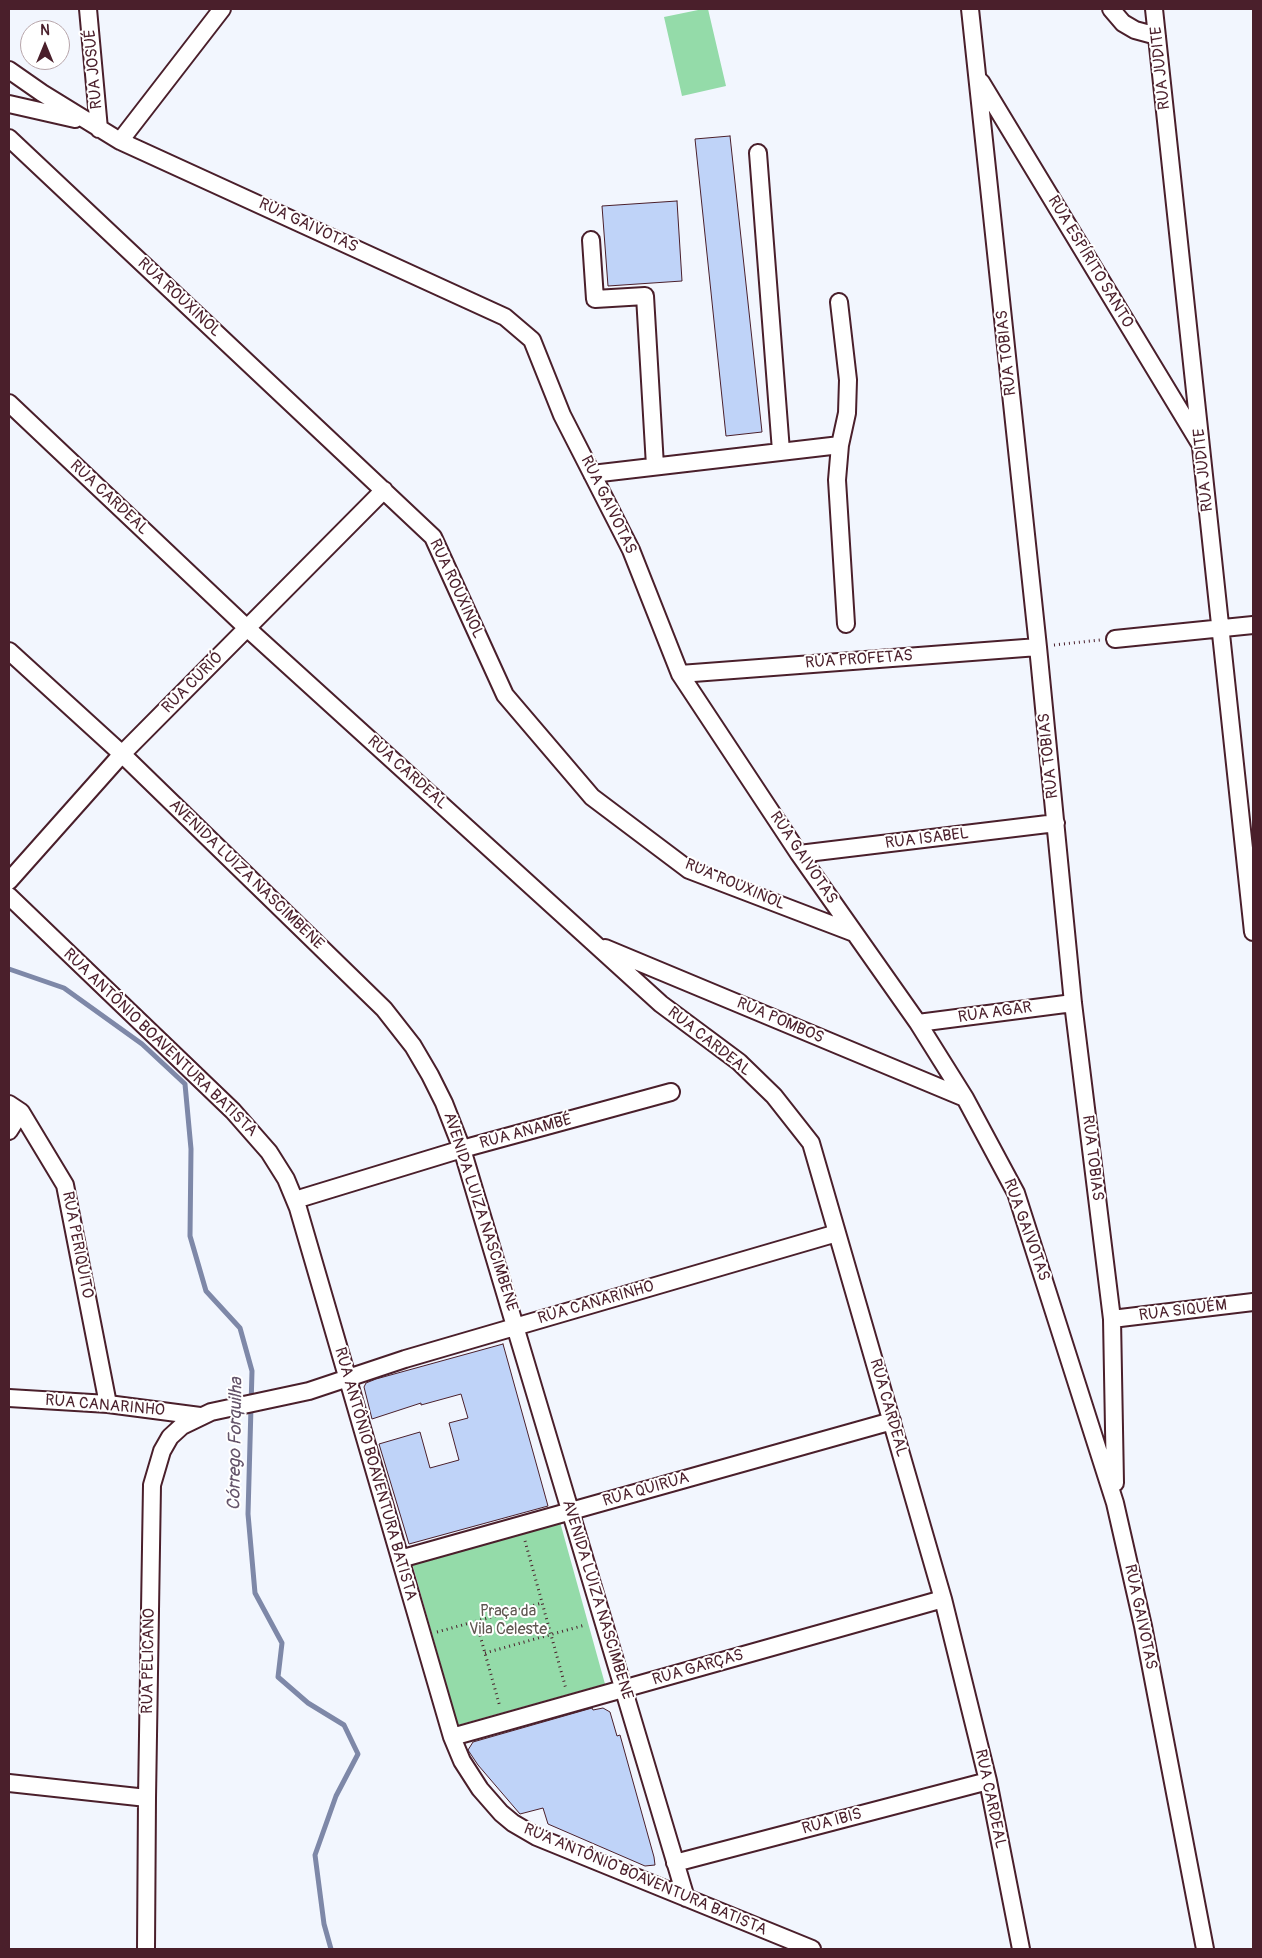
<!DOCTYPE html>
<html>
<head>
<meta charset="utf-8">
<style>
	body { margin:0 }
	#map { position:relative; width:1262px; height:1958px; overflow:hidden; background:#f2f6fe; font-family:Pangolin,sans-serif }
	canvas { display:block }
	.frame { position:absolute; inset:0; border:10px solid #4a1f2b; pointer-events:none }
	.north { position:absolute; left:20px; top:20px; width:50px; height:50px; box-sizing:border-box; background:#fff; border:1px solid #b7a5aa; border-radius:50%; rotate:0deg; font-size:14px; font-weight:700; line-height:20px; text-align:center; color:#4a1f2b }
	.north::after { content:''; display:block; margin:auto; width:18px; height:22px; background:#4a1f2b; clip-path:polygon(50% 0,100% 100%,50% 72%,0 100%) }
</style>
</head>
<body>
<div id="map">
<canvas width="1262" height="1958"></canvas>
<div class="frame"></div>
<div class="north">N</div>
</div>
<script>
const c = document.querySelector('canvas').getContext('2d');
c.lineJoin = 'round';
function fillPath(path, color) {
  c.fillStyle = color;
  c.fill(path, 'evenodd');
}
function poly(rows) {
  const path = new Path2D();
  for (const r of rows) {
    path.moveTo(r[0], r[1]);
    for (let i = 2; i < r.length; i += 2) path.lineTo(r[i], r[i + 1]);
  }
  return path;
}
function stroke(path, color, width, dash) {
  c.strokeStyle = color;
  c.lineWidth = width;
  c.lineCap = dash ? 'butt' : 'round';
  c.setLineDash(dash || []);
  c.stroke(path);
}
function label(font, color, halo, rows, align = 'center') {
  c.font = font + ' Pangolin,sans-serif';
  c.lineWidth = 4;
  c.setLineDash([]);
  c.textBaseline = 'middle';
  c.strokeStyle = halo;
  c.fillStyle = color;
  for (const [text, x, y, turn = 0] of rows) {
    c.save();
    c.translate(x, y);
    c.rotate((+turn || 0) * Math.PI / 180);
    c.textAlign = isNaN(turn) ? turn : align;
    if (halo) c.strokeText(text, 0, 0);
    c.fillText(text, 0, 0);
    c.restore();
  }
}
fillPath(poly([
	[703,9,708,9,726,86,682,96,664,17],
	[560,1522,605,1684,458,1725,412,1563]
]), '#94dba9');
stroke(poly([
	[9,969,64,988,142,1044,185,1084,191,1149,190,1236,206,1291,240,1328,252,1371,248,1514,255,1593,282,1643,278,1677,308,1703,344,1725,358,1754,336,1796,315,1855,324,1924,331,1949]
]), '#7e88a8', 5);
const building = poly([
	[730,136,762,432,726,436,695,139,730,136],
	[677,201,682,281,608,286,602,206,677,201],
	[503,1344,548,1506,409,1544,379,1444,420,1432,430,1468,459,1460,449,1423,468,1418,461,1394,421,1405,421,1403,372,1419,364,1387,366,1383,376,1379,503,1344],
	[592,1708,593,1710,603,1708,610,1712,617,1736,620,1735,654,1857,655,1865,645,1866,548,1824,543,1808,520,1814,478,1765,468,1750,473,1742,592,1708]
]);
fillPath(building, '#bfd3f8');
stroke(building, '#4a1f2b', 1);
const minor = poly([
	[88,9,99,129],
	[970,9,1038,647,1073,1003,1112,1319,1115,1483],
	[1111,9,1123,23,1135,30,1157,36],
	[1154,9,1253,932],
	[9,70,42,93,120,141,505,317,532,340,562,415,631,550,680,674,799,854,918,1023,965,1098,1016,1193,1115,1503,1143,1626,1205,1949],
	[981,82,1199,442],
	[9,104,75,119],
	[9,138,433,537,505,695,592,797,689,870,854,933],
	[120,141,222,9],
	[758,153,781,451],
	[591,240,595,299,645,296,655,466],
	[839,302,848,380,847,413,840,445,837,480,846,624],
	[9,403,248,629,661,1004,739,1062,774,1096,811,1143,943,1599,988,1781,1021,1949],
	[592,474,840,445],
	[1115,639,1253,625],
	[9,651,122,754,384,1009,413,1046,430,1075,444,1103,462,1149,686,1898],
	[680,674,1038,647],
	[799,854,1056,823],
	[9,881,122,754,384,490],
	[9,896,233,1111,269,1152,286,1179,298,1208,452,1737,462,1761,480,1789,501,1813,513,1823,537,1837,812,1949],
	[605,948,965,1098],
	[918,1023,1073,1003],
	[9,1104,21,1112,65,1185,108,1404],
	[9,1131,21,1112],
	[295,1200,462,1149,671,1092],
	[1112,1319,1253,1302],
	[9,1398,108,1404,200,1416],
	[400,1559,892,1421],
	[452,1737,943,1599],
	[9,1783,147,1798],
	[675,1863,988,1781],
	[146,1949,147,1798,152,1485,162,1451,170,1437,182,1426,211,1412,309,1391,405,1359,837,1233]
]);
stroke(minor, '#4a1f2b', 20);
stroke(poly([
	[1054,645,1100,640],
	[525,1541,566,1689],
	[476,1621,500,1707],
	[437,1632,542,1603],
	[485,1653,585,1625]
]), '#4a1f2b', 3, [1, 4]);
stroke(minor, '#fff', 16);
label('16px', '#4a1f2b', '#fff', [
	["RUA JUDITE",1161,68,-96],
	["RUA JOSUÉ",94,69,-95],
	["RUA GAIVOTAS",308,226,25],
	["RUA ESPÍRITO SANTO",1090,262,59],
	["RUA ROUXINOL",179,298,43],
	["RUA TOBIAS",1007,353,-96],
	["RUA JUDITE",1204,470,-96],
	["RUA CARDEAL",109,498,43],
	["RUA GAIVOTAS",608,505,64],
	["RUA ROUXINOL",456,589,65],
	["RUA PROFETAS",859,660,-4],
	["RUA CURIÓ",193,683,-45],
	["RUA TOBIAS",1049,756,-96],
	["RUA CARDEAL",407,773,42],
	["RUA ISABEL",927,839,-7],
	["RUA GAIVOTAS",803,858,56],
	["AVENIDA LUIZA NASCIMBENE",246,875,44],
	["RUA ROUXINOL",735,885,23],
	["RUA AGAR",995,1013,-8],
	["RUA POMBOS",780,1021,23],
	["RUA CARDEAL",709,1042,38],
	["RUA ANTÔNIO BOAVENTURA BATISTA",160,1043,44],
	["RUA ANAMBÉ",526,1132,-15],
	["RUA TOBIAS",1092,1158,83],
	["AVENIDA LUIZA NASCIMBENE",480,1212,72],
	["RUA GAIVOTAS",1026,1230,70],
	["RUA PERIQUITO",77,1245,79],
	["RUA CANARINHO",596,1303,-16],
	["RUA SIQUÉM",1183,1311,-7],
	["RUA CANARINHO",105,1406,5],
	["RUA CARDEAL",888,1408,74],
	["RUA ANTÔNIO BOAVENTURA BATISTA",375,1474,74],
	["RUA QUIRUA",646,1490,-16],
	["AVENIDA LUIZA NASCIMBENE",597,1600,73],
	["RUA GAIVOTAS",1140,1617,78],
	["RUA PELICANO",149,1661,-89],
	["RUA GARÇAS",698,1668,-16],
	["RUA CARDEAL",990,1799,78],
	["RUA IBIS",832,1822,-15],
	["RUA ANTÔNIO BOAVENTURA BATISTA",645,1880,23]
]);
label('16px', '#605751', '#fff', [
	["Praça da",508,1612],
	["Vila Celeste",508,1630]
]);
label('italic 18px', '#64546a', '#fff', [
	["Córrego Forquilha",236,1444,-89]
]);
</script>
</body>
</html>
